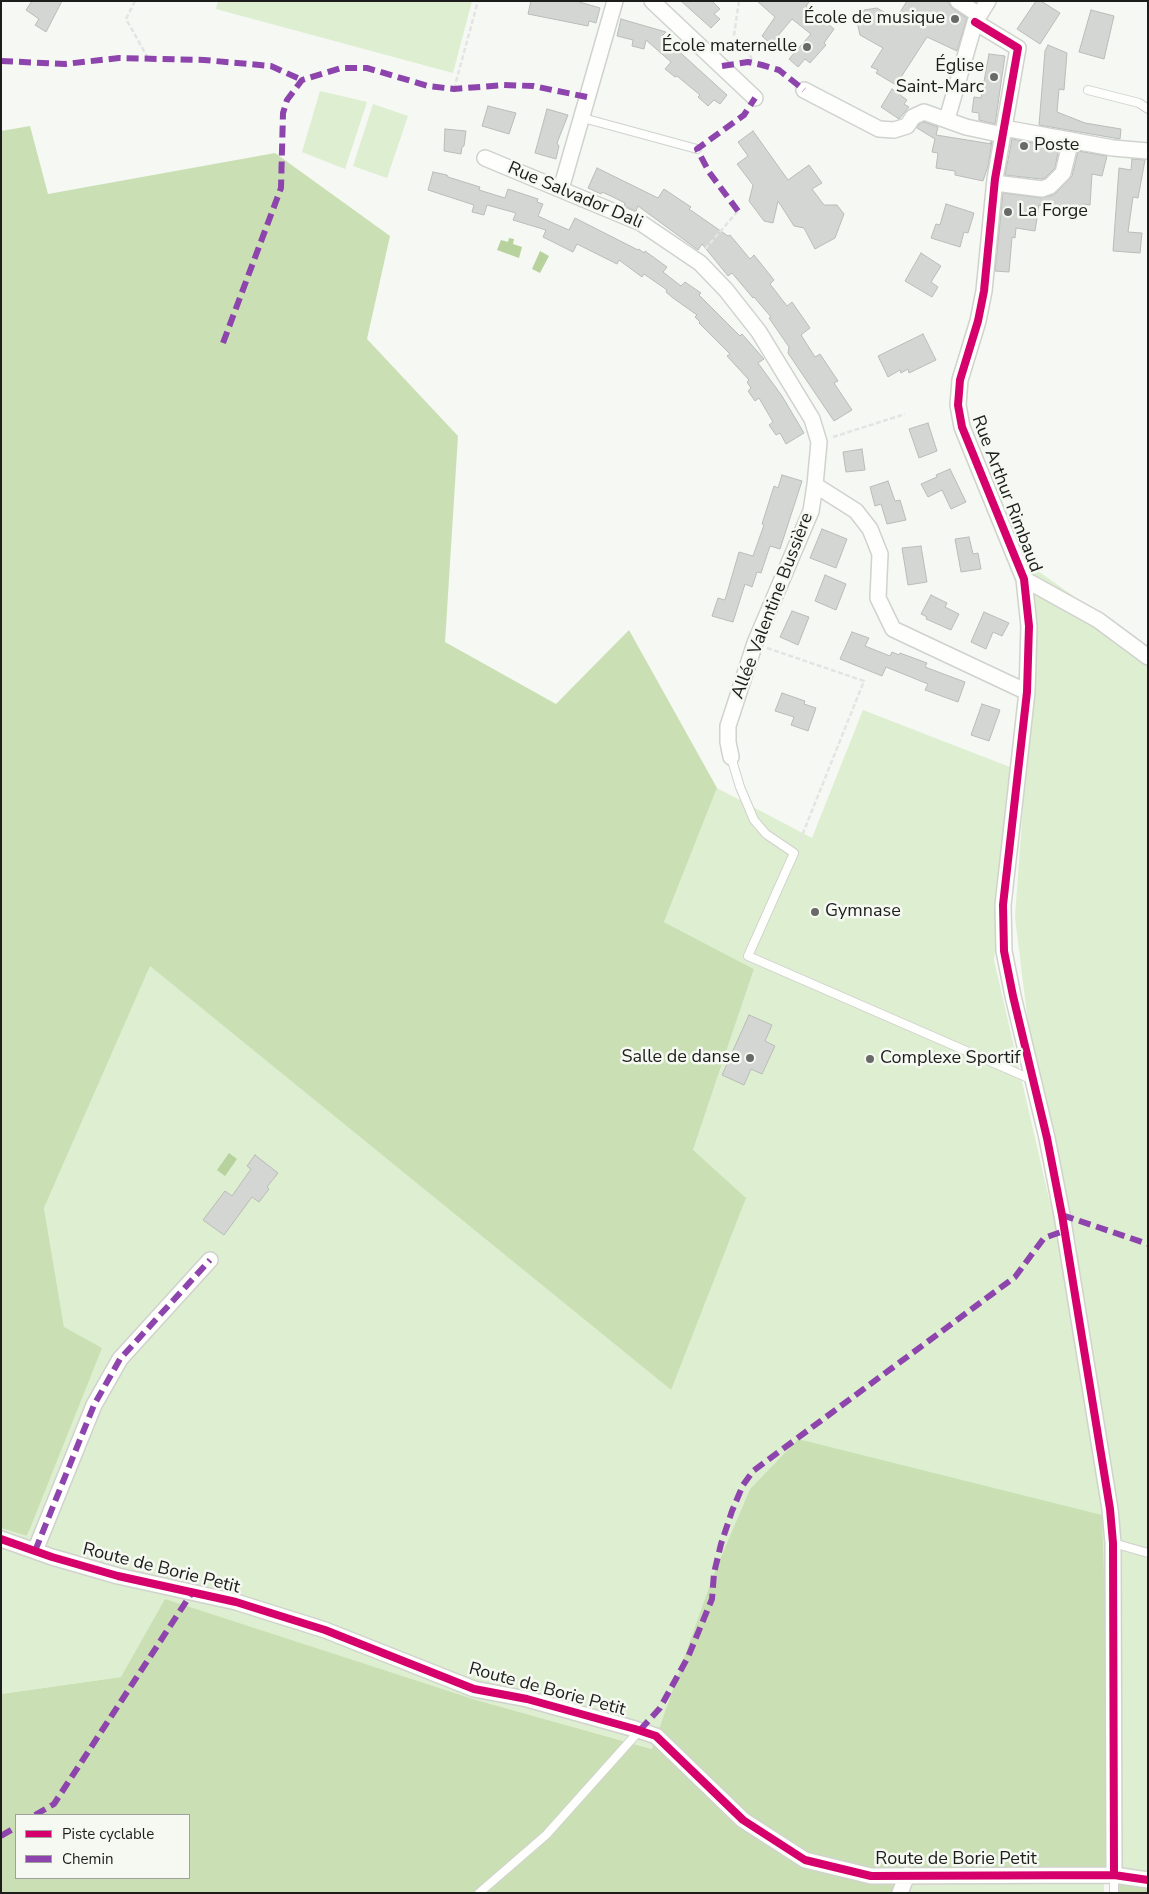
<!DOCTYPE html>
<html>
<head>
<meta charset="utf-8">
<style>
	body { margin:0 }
	#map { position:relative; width:1149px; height:1894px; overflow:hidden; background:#f5f8f3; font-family:"Nunito Sans",sans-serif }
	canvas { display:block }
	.frame { position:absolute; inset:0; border:2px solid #1d1e1b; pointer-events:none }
	.legend { position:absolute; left:15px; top:1814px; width:175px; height:65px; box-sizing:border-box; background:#f5f9f2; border:1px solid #9fa19c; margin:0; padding:6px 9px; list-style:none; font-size:15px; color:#1d1e1b }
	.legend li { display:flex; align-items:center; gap:10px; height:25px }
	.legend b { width:25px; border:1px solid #9fa19c }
</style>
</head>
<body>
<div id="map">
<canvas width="1149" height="1894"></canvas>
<div class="frame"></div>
<ul class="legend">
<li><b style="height:6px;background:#d6006c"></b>Piste cyclable</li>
<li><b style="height:6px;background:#8e44ad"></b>Chemin</li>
</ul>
</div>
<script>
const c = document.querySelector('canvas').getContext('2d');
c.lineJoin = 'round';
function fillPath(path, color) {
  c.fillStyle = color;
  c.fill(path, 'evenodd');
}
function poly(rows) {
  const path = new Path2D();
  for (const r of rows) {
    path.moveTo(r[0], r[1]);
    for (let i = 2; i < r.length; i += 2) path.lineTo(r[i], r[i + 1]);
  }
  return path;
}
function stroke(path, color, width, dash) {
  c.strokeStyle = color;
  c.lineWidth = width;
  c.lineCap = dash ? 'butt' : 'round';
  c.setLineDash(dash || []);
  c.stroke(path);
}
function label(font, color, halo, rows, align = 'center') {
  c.font = font + ' "Nunito Sans",sans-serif';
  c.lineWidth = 5;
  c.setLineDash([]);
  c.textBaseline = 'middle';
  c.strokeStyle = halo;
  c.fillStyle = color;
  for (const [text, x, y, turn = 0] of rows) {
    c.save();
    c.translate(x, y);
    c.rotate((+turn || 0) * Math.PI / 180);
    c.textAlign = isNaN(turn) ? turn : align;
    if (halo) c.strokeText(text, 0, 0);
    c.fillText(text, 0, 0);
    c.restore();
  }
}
fillPath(poly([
	[218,1,472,1,453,73,216,9],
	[320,91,367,102,345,169,302,152],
	[373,104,408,116,387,178,353,166],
	[1031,566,1148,649,1148,1882,1114,1875,1104,1884,1104,1893,899,1893,798,1439,750,1489,714,1573,653,1749,473,1699,121,1677,1,1694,1,1528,28,1536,64,1327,44,1208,150,965,671,1390,693,1150,754,969,664,922,717,788,812,838,863,710,1015,769,994,960,1050,1203,1015,917,1036,625]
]), '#deeed0');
fillPath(poly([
	[30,126,48,194,275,153,390,236,367,339,458,436,445,642,556,704,629,630,717,788,664,922,754,969,693,1150,746,1198,671,1390,150,966,44,1208,64,1327,102,1348,27,1536,1,1528,1,131],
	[798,1439,1102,1515,1114,1874,1148,1882,1148,1893,1115,1893,1114,1875,907,1875,899,1893,1,1893,1,1694,121,1677,165,1599,473,1699,652,1749,714,1573,750,1489],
	[16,1815,189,1815,189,1878,16,1878]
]), '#cae0b4');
fillPath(poly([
	[509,238,514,239,513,244,522,247,519,258,497,250,501,240,508,242],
	[540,251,549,256,540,273,532,269],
	[229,1153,237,1159,225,1176,217,1170]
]), '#b7d29c');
const building = poly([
	[32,1,62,1,46,32,35,25,39,19,26,10,32,1],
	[531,1,576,1,600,8,596,23,589,21,588,26,528,14,531,1],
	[681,1,712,1,720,9,714,14,720,19,711,28,681,1],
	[757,1,810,1,806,6,834,29,824,43,826,45,810,63,805,59,798,67,789,59,811,34,792,19,771,44,762,36,775,17,757,1],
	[907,1,947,1,953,9,967,18,957,51,927,37,896,85,876,73,878,70,871,67,883,48,860,35,857,22,864,10,877,8,896,19,907,1],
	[1036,1,1041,1,1060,13,1040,44,1017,29,1036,1],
	[1091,10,1114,16,1104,59,1079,52,1091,10],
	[621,19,666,32,662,36,727,95,720,104,714,100,708,106,698,97,700,95,677,76,675,77,665,69,671,62,646,40,644,49,632,46,633,40,617,36,621,19],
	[1048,45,1067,53,1064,90,1059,89,1057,112,1085,123,1121,129,1120,139,1039,125,1045,51,1048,45],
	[989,54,1005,56,995,124,979,120,979,113,972,112,974,97,981,98,989,54],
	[892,89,907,100,904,104,909,107,899,119,881,107,892,89],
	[488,106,516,113,509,134,482,126,488,106],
	[547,109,568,115,557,143,559,146,556,159,535,153,547,109],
	[924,122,938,127,936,135,992,144,990,142,992,142,988,166,983,181,955,175,955,171,936,168,938,153,932,152,935,139,917,128,919,124,924,122],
	[445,129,466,131,464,146,462,147,461,154,444,151,445,129],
	[753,131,788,180,809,165,822,183,812,189,824,205,837,205,844,214,835,238,815,249,804,228,794,226,778,201,773,223,764,221,749,201,753,185,737,164,748,156,738,142,753,131],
	[1012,139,1059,148,1055,168,1045,178,1041,179,1005,175,1012,139],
	[1078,151,1107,156,1102,176,1092,174,1090,205,1082,204,1081,215,1067,214,1067,206,1039,205,1035,231,1016,228,1015,238,1012,237,1009,272,995,271,1003,193,1041,198,1054,195,1072,176,1078,151],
	[1132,159,1145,160,1138,198,1133,197,1128,232,1142,233,1140,253,1113,251,1119,168,1131,170,1132,159],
	[597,168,658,198,664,189,691,207,689,209,728,236,730,235,750,259,754,255,774,280,770,284,787,306,792,302,810,328,801,335,815,357,820,354,838,381,834,383,852,410,834,421,788,353,789,347,769,318,771,317,754,297,753,298,732,273,728,276,702,244,698,250,638,206,636,211,624,206,625,203,613,197,602,192,601,194,588,188,597,168],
	[433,172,447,175,448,177,480,187,479,190,505,198,508,189,538,199,537,202,543,204,538,216,553,223,569,230,575,218,638,250,639,249,644,253,645,251,667,267,663,272,681,286,685,282,701,293,699,295,740,336,742,334,764,359,758,363,782,396,804,433,786,444,780,433,776,435,769,425,773,422,759,398,755,401,748,391,751,388,747,382,749,380,727,356,730,354,699,323,700,322,695,317,697,315,673,298,666,292,667,290,644,274,642,277,619,260,617,264,577,244,573,252,543,237,546,230,513,220,516,213,487,205,484,215,472,212,474,205,428,190,433,172],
	[946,204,974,213,968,233,964,232,960,247,931,238,936,224,940,225,946,204],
	[921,253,941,266,931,282,938,287,932,297,905,281,921,253],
	[923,334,936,360,909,373,908,369,901,373,900,370,888,377,878,356,923,334],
	[928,423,937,451,919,458,909,429,928,423],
	[862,449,865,470,846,472,843,452,862,449],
	[950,469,966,502,951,509,942,490,928,497,921,484,937,477,936,475,950,469],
	[782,475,802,481,780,549,770,546,761,573,757,572,752,587,745,584,733,622,712,616,718,598,725,600,739,552,753,556,764,525,762,524,774,486,778,488,782,475],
	[888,481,895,501,900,500,906,520,887,524,881,504,875,506,870,487,888,481],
	[822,529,847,539,836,568,810,558,822,529],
	[969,537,973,554,978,553,981,569,961,572,955,539,969,537],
	[921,546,927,582,908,585,902,548,921,546],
	[825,575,846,584,836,610,815,601,825,575],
	[931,595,947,603,945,607,959,614,951,630,926,619,927,617,921,614,931,595],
	[792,611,809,617,798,645,780,637,792,611],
	[984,612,1009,623,1002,636,993,632,986,649,971,642,984,612],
	[852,632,869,638,865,646,890,656,892,652,899,655,900,653,927,663,925,667,965,682,958,702,925,690,928,684,886,667,882,676,840,659,852,632],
	[782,693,805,701,804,704,816,708,808,731,791,725,794,717,775,711,782,693],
	[982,704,1000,710,989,741,971,735,982,704],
	[749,1015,772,1025,765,1041,775,1046,762,1074,751,1069,744,1085,722,1075,749,1015],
	[255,1155,278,1173,267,1187,269,1189,259,1202,252,1197,224,1235,203,1220,225,1191,232,1196,251,1169,247,1166,255,1155]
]);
fillPath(building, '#d4d6d3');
stroke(building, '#babcb8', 1);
const lane = poly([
	[1088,90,1139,103,1148,109],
	[583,118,697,149],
	[731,757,740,787,754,820,766,834,794,853,748,956,1033,1080],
	[1113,1543,1148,1553],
	[1114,1875,1114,1893],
	[479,1893,546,1835,640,1730]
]);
const street = poly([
	[652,1,755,98],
	[958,1,979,15],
	[975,22,1018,48,995,179,984,291,978,321,960,380,958,405,962,427,1024,579,1029,626,1027,692,1003,905,1004,951,1013,996,1047,1138,1062,1215,1110,1509,1113,1543,1114,1875],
	[804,90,879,129,894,130,907,126,913,117,924,112,966,127,1003,135],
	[947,119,975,22,988,1],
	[1004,128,1113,148,1148,151],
	[485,158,641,223,700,263,726,290,759,332,812,419,819,442,815,485,811,511,755,643,728,726,728,742,731,757],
	[995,183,1042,189,1050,186,1063,173,1071,140],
	[561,189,615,1],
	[815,485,856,511,870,529,880,554,878,598,893,629,1027,692],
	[1024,579,1098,620,1148,657],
	[1,1539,52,1557,118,1576,236,1602,325,1630,474,1689,527,1699,635,1729,656,1736,743,1820,805,1860,871,1876,1114,1875,1148,1880],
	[35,1551,94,1405,120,1359,210,1260],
	[900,1893,907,1875]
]);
stroke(lane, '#d0d2ce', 10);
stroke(street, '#d0d2ce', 18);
stroke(poly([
	[135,1,126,19,148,58],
	[739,1,734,35,751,57,752,63],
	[454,89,478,1],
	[705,249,738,211],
	[833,437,905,414],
	[767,648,864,681,799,843]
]), '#e3e4e3', 2.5, [5, 2.5]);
stroke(lane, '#fefefd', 8);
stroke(street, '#fefefd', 15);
stroke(poly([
	[1,61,65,64,119,58,204,60,271,66,302,80],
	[722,66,748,62,762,65,779,70,804,90],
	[738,211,709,172,697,149,744,115,755,98],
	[223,343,281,188,283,113,287,100,302,80,341,68,367,68,428,86,454,89,504,85,533,86,587,97],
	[1062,1215,1148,1244],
	[35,1551,94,1405,120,1359,210,1260],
	[640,1730,660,1708,688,1657,712,1599,714,1573,721,1544,732,1511,743,1485,753,1471,1015,1277,1044,1238,1064,1231],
	[35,1815,54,1804,193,1591],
	[1,1836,16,1827]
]), '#8e44ad', 6, [12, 6]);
stroke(poly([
	[975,22,1018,48,995,179,984,291,978,321,960,380,958,405,962,427,1024,579,1029,626,1027,692,1003,905,1004,951,1013,996,1047,1138,1062,1215,1110,1509,1113,1543,1114,1875],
	[1,1539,52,1557,118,1576,236,1602,325,1630,474,1689,527,1699,635,1729,656,1736,743,1820,805,1860,871,1876,1114,1875,1148,1880]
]), '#d6006c', 8);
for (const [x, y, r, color] of [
	[955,19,5,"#696a67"],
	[807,47,5,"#696a67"],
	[994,77,5,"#696a67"],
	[1024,146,5,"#696a67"],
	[1008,212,5,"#696a67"],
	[815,912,5,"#696a67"],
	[750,1058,5,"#696a67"],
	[870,1059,5,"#696a67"]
]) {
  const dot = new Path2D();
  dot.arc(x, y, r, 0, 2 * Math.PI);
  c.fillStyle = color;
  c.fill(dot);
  stroke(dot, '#f5f9f2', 2);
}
label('18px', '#1d1e1b', '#f5f9f2', [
	["École de musique",945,19],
	["École maternelle",797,47],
	["Église",984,67],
	["Saint-Marc",984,88],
	["Poste",1034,146,"left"],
	["La Forge",1018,212,"left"],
	["Gymnase",825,912,"left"],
	["Salle de danse",740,1058],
	["Complexe Sportif",880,1059,"left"]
], 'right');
label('18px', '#1d1e1b', '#f5f9f2', [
	["Rue Salvador Dali",575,196,23],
	["Rue Arthur Rimbaud",1006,494,69],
	["Allée Valentine Bussière",773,606,-69],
	["Route de Borie Petit",161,1569,14],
	["Route de Borie Petit",547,1690,15],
	["Route de Borie Petit",956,1860]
]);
</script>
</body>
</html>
